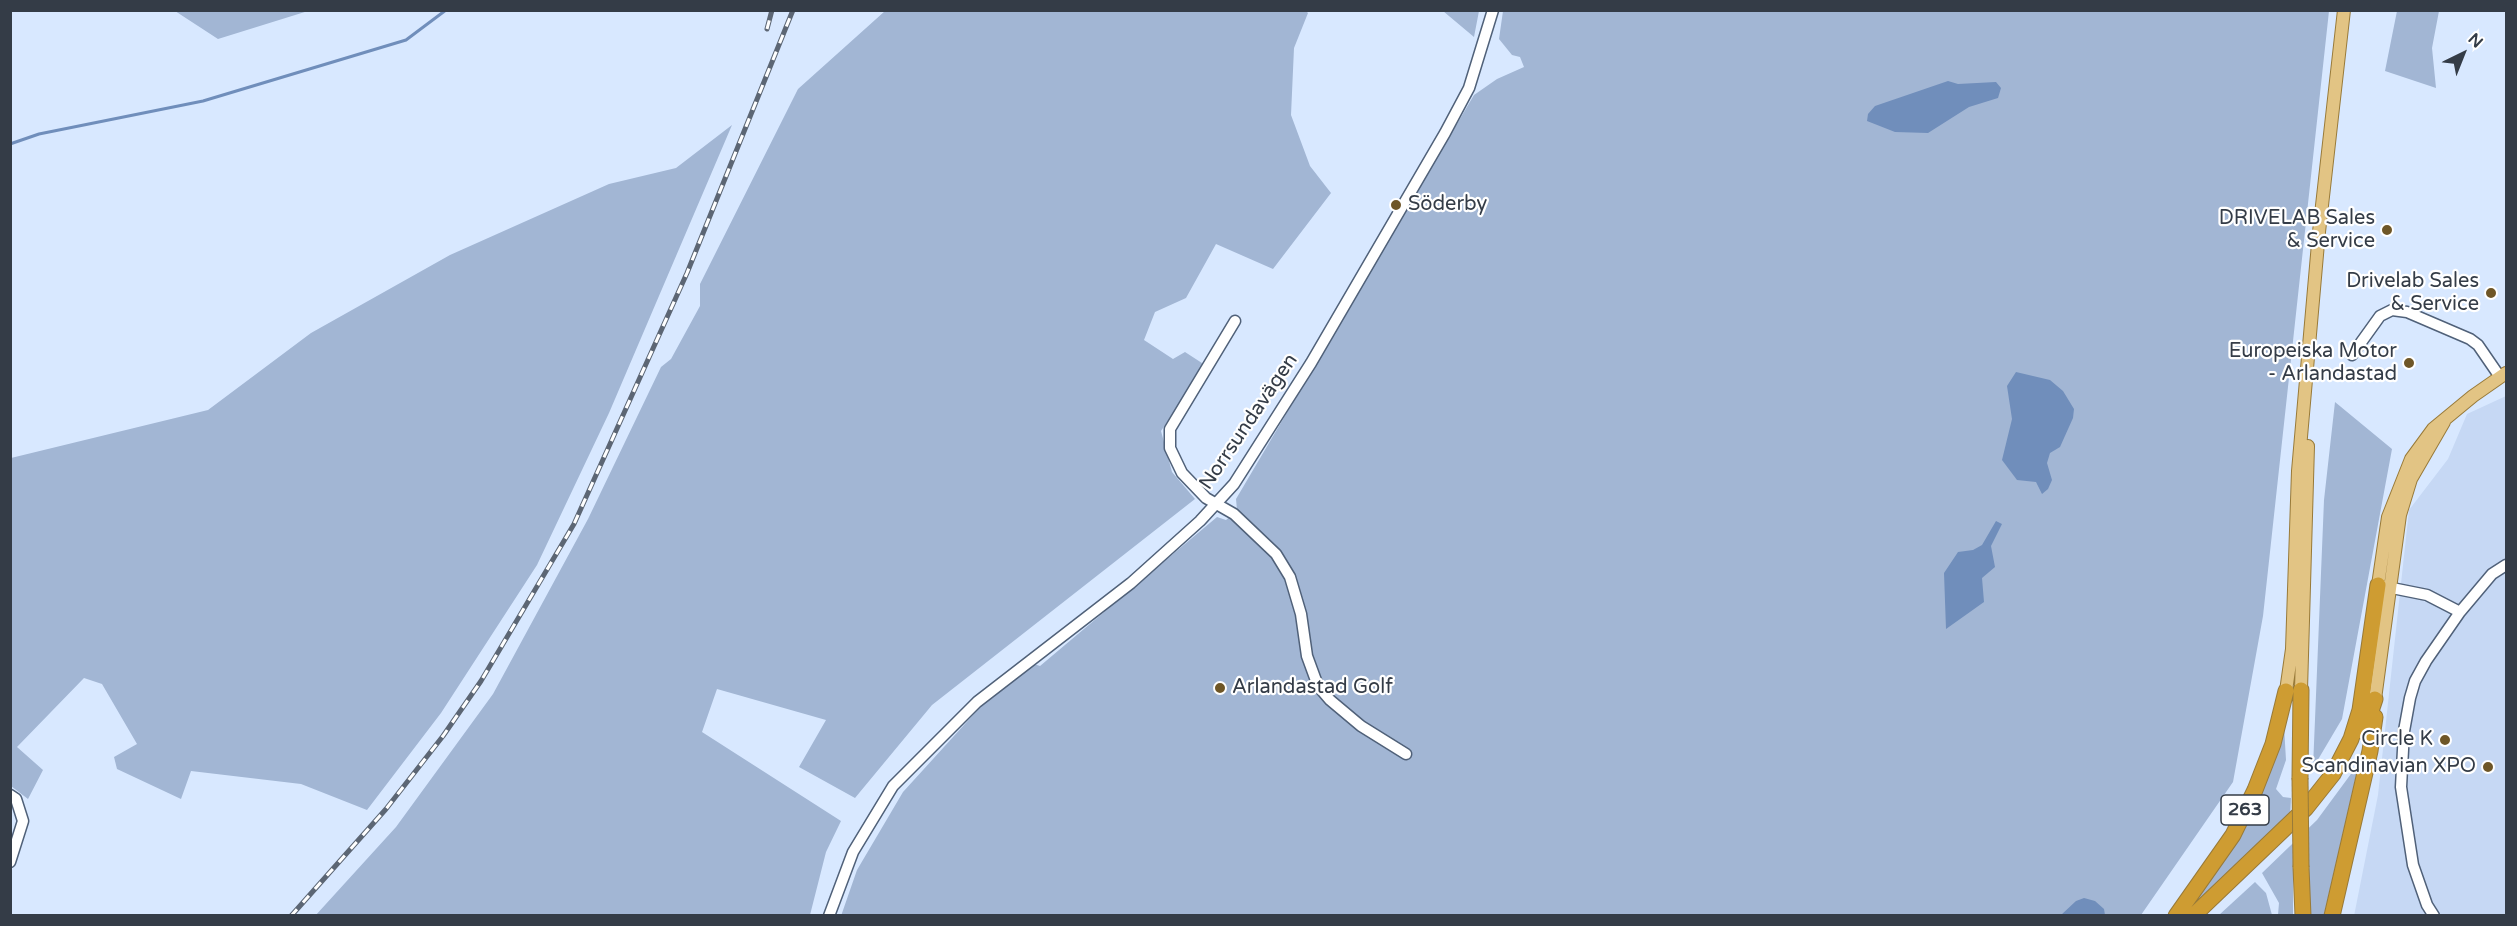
<!DOCTYPE html>
<html>
<head>
<meta charset="utf-8">
<style>
	body { margin:0 }
	#map { position:relative; width:2517px; height:926px; overflow:hidden; background:#d8e8ff; font-family:"Varela Round",sans-serif }
	canvas { display:block }
	.frame { position:absolute; inset:0; border:12px solid #343c47; pointer-events:none }
	.north { position:absolute; left:2433px; top:24px; width:60px; height:60px; -webkit-text-stroke:4px #fff; paint-order:stroke; rotate:43deg; font-size:16px; font-weight:700; line-height:24px; text-align:center; color:#343c47 }
	.north::after { content:''; display:block; margin:auto; width:21px; height:27px; background:#343c47; clip-path:polygon(50% 0,100% 100%,50% 72%,0 100%) }
</style>
</head>
<body>
<div id="map">
<canvas width="2517" height="926"></canvas>
<div class="frame"></div>
<div class="north">N</div>
</div>
<script>
const c = document.querySelector('canvas').getContext('2d');
c.lineJoin = 'round';
function fillPath(path, color) {
  c.fillStyle = color;
  c.fill(path, 'evenodd');
}
function poly(rows) {
  const path = new Path2D();
  for (const r of rows) {
    path.moveTo(r[0], r[1]);
    for (let i = 2; i < r.length; i += 2) path.lineTo(r[i], r[i + 1]);
  }
  return path;
}
function stroke(path, color, width, dash) {
  c.strokeStyle = color;
  c.lineWidth = width;
  c.lineCap = dash ? 'butt' : 'round';
  c.setLineDash(dash || []);
  c.stroke(path);
}
function label(font, color, halo, rows, align = 'center') {
  c.font = font + ' "Varela Round",sans-serif';
  c.lineWidth = 4.5;
  c.setLineDash([]);
  c.textBaseline = 'middle';
  c.strokeStyle = halo;
  c.fillStyle = color;
  for (const [text, x, y, turn = 0] of rows) {
    c.save();
    c.translate(x, y);
    c.rotate((+turn || 0) * Math.PI / 180);
    c.textAlign = isNaN(turn) ? turn : align;
    if (halo) c.strokeText(text, 0, 0);
    c.fillText(text, 0, 0);
    c.restore();
  }
}
fillPath(poly([
	[2506,396,2506,915,2354,916,2378,795,2409,510,2448,459,2467,414]
]), '#c6d8f4');
fillPath(poly([
	[175,11,308,11,218,39],
	[885,11,1306,11,1308,13,1294,48,1291,115,1310,166,1331,193,1273,269,1216,244,1186,298,1155,312,1144,340,1173,359,1185,352,1205,365,1161,431,1172,472,1195,499,932,705,855,798,799,767,826,720,717,689,702,732,841,821,826,852,810,915,315,916,396,827,493,694,588,519,661,367,671,359,700,306,700,284,798,89],
	[1443,11,1479,11,1474,37],
	[1503,11,2329,11,2263,616,2233,782,2141,915,841,916,857,870,903,792,984,703,1034,664,1040,666,1217,517,1226,520,1237,510,1236,499,1474,95,1497,79,1524,67,1520,57,1512,55,1499,39],
	[2397,11,2439,11,2432,48,2436,88,2385,71],
	[732,125,609,413,537,565,441,713,367,810,301,784,191,771,181,799,117,769,114,757,137,744,102,684,84,678,17,747,43,770,28,799,11,786,11,458,208,410,311,333,450,255,609,184,676,168],
	[2335,402,2392,449,2342,719,2313,768,2324,500],
	[2284,726,2286,760,2276,789,2283,797,2291,798,2290,818,2185,915],
	[2359,763,2324,915,2308,915,2307,869,2293,876,2293,915,2278,915,2279,903,2262,873,2317,820],
	[2255,882,2266,893,2272,915,2219,915]
]), '#a2b6d4');
fillPath(poly([
	[1948,81,1958,84,1996,82,2001,88,1998,98,1969,107,1928,133,1895,132,1867,121,1868,114,1875,106],
	[2016,372,2050,380,2063,391,2074,409,2073,418,2060,447,2050,453,2047,463,2052,480,2048,489,2042,494,2036,482,2017,480,2002,460,2012,419,2007,386],
	[1996,521,2002,524,1991,546,1995,567,1982,578,1984,602,1946,629,1944,573,1958,552,1973,550,1982,545],
	[2084,898,2095,901,2104,909,2105,915,2061,915,2076,901]
]), '#708ebb');
stroke(poly([
	[10,144,39,134,203,101,406,40,446,10]
]), '#708ebb', 3);
const minor = poly([
	[1235,321,1170,429,1170,448,1182,473,1206,498,1234,514,1276,554,1290,577,1301,614,1307,656,1318,686,1330,700,1361,726,1406,754],
	[2352,355,2380,316,2392,310,2407,312,2470,339,2478,345,2500,377],
	[2382,586,2427,595,2460,612],
	[10,795,16,799,23,821,10,862],
	[829,916,853,852,893,786,977,702,1131,583,1200,521,1234,484,1311,363,1445,133,1469,88,1493,10],
	[2434,916,2427,905,2413,865,2401,787,2404,731,2410,698,2415,681,2426,661,2460,612,2492,574,2506,565]
]);
const major = poly([
	[2378,585,2388,517,2411,459,2433,429,2473,396,2506,373],
	[2301,690,2308,446],
	[2286,691,2292,649,2298,471,2319,232,2344,10],
	[2375,699,2400,515,2411,479,2444,422]
]);
const highway = poly([
	[2364,732,2375,699],
	[2300,778,2301,690],
	[2301,867,2303,916],
	[2176,916,2233,835,2255,790,2273,744,2286,691],
	[2193,916,2306,808,2333,774,2351,739,2360,710,2378,585],
	[2332,916,2370,751,2375,717]
]);
stroke(minor, '#506179', 13);
stroke(major, '#987a39', 14);
stroke(highway, '#987a39', 17);
stroke(minor, '#fff', 10);
stroke(major, '#e2c484', 12);
stroke(highway, '#ce9c32', 15);
const rail = poly([
	[767,29,772,10],
	[291,916,386,809,443,736,481,681,574,524,687,273,793,10]
]);
stroke(rail, '#5c6674', 5);
stroke(rail, '#fff', 3, [9]);
const highwayBridge = poly([
	[2300,778,2301,867]
]);
stroke(highwayBridge, '#987a39', 17, []);
stroke(highwayBridge, '#ce9c32', 15);
for (const [x, y, r, color] of [
	[1396,205,6,"#6e5627"],
	[2387,230,6,"#6e5627"],
	[2491,293,6,"#6e5627"],
	[2409,363,6,"#6e5627"],
	[1220,688,6,"#6e5627"],
	[2445,740,6,"#6e5627"],
	[2488,767,6,"#6e5627"]
]) {
  const dot = new Path2D();
  dot.arc(x, y, r, 0, 2 * Math.PI);
  c.fillStyle = color;
  c.fill(dot);
  stroke(dot, '#fff', 2);
}
for (const [x, y, w] of [
	[2245,810,48]
]) {
  const box = new Path2D();
  box.roundRect(x - w / 2, y - 15, w, 30, 4.5);
  c.fillStyle = '#fff';
  c.fill(box);
  stroke(box, '#343c47', 1.5);
}
label('bold 18px', '#343c47', null, [
	["263",2245,810]
]);
label('20px', '#343c47', '#fff', [
	["Söderby",1408,205,"left"],
	["DRIVELAB Sales",2375,219],
	["& Service",2375,242],
	["Drivelab Sales",2479,282],
	["& Service",2479,305],
	["Europeiska Motor",2397,352],
	["- Arlandastad",2397,375],
	["Arlandastad Golf",1232,688,"left"],
	["Circle K",2433,740],
	["Scandinavian XPO",2476,767]
], 'right');
label('20px', '#343c47', '#fff', [
	["Norrsundavägen",1249,422,-56]
]);
</script>
</body>
</html>
